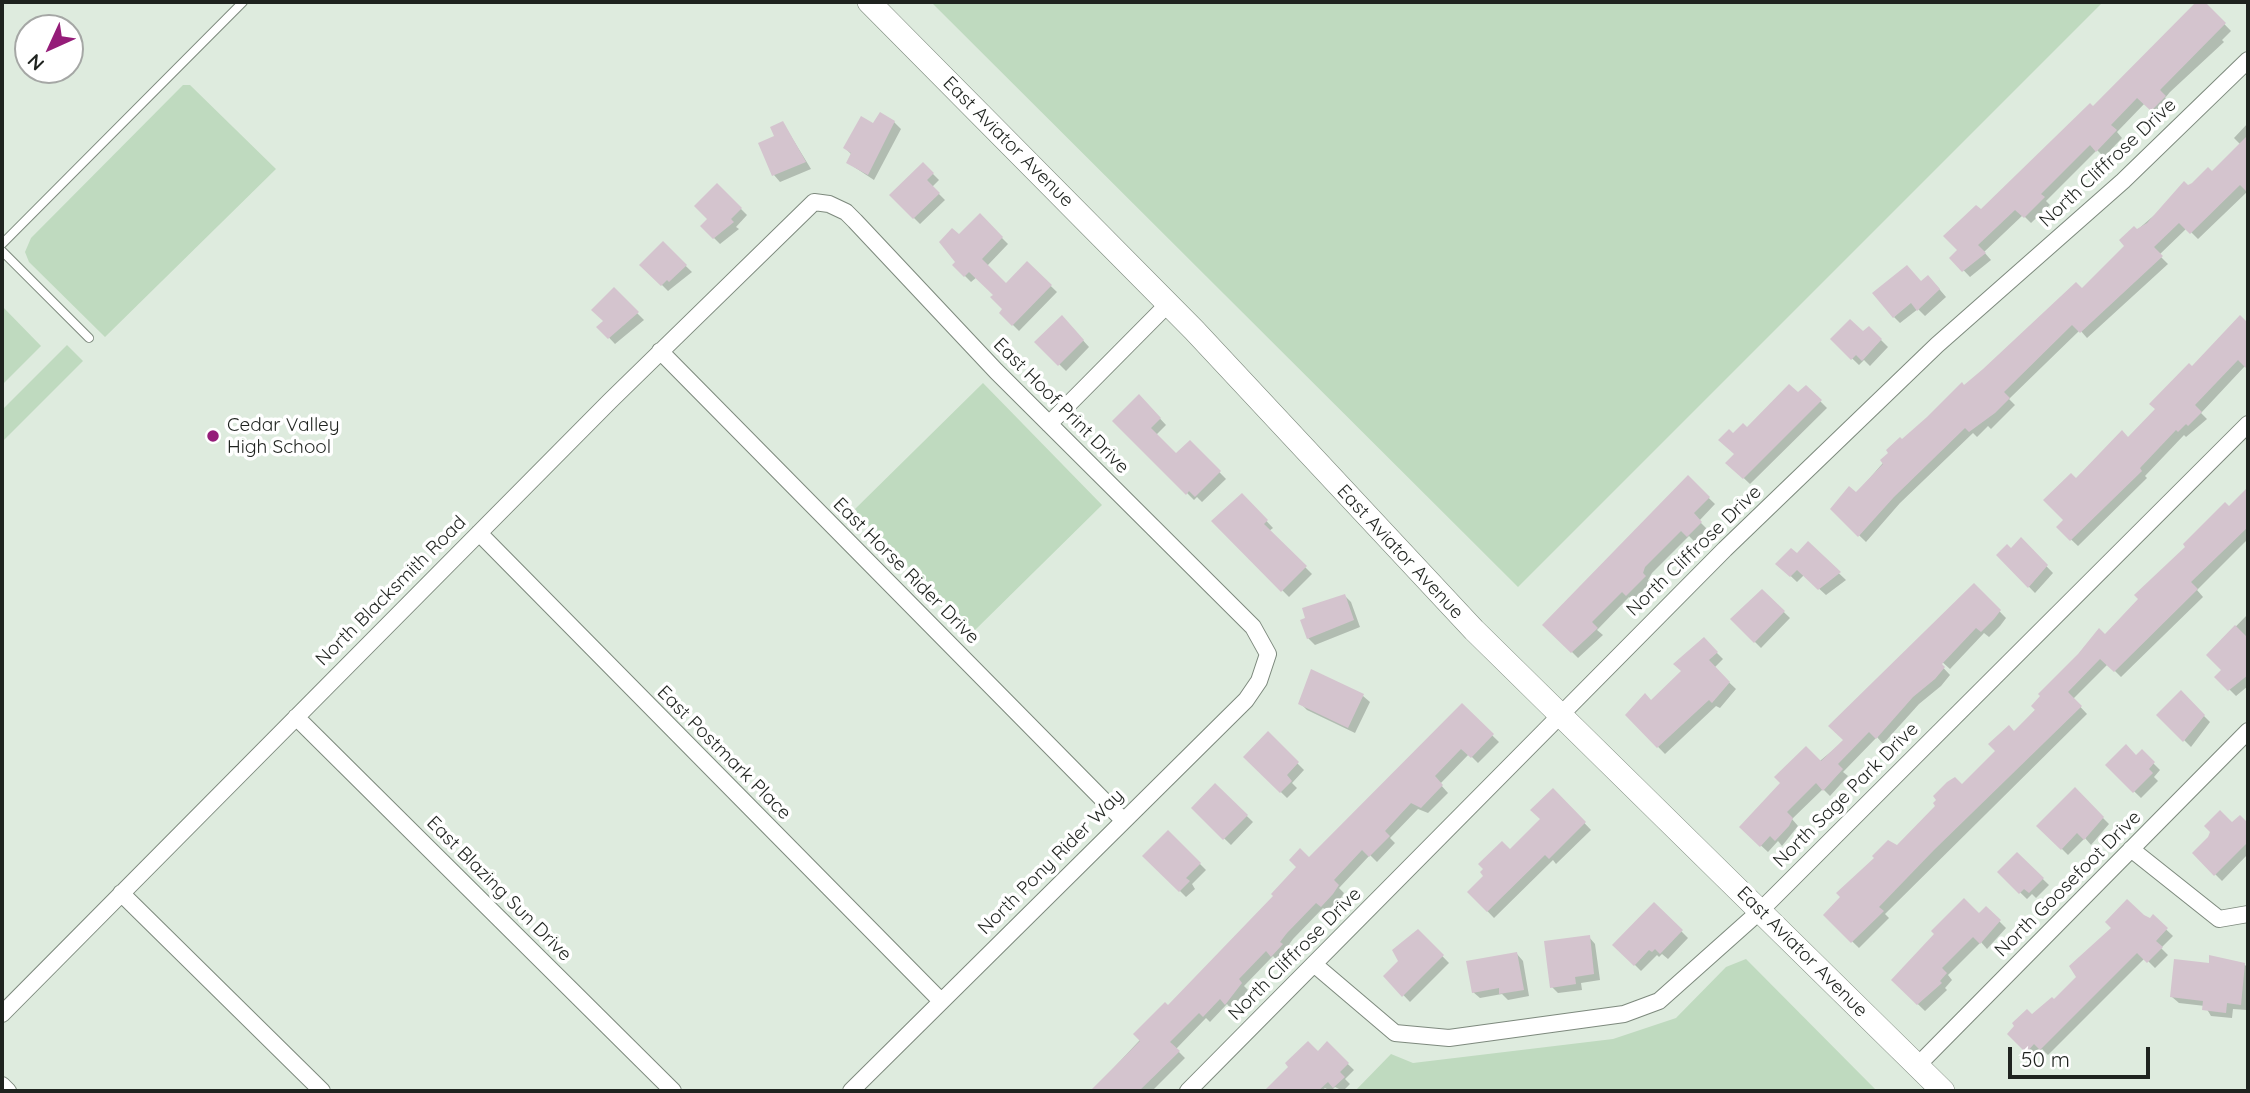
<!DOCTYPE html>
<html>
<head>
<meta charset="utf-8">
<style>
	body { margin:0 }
	#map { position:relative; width:2250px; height:1093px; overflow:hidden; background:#deebde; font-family:Quicksand,sans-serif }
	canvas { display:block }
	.frame { position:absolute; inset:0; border:4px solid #1f231f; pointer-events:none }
	.north { position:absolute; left:14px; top:14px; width:70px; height:70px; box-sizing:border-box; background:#fff; border:2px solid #a5a7a5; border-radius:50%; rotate:225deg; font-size:19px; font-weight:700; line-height:28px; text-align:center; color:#1f231f }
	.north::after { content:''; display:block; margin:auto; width:24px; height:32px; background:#951d79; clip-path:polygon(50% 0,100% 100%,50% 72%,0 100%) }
	.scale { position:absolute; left:2008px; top:1047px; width:142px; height:32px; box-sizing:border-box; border:4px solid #1f231f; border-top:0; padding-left:9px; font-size:21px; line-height:24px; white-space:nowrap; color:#1f231f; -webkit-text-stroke:5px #fff; paint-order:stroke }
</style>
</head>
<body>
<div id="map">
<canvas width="2250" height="1093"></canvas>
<div class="frame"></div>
<div class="north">N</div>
<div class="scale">50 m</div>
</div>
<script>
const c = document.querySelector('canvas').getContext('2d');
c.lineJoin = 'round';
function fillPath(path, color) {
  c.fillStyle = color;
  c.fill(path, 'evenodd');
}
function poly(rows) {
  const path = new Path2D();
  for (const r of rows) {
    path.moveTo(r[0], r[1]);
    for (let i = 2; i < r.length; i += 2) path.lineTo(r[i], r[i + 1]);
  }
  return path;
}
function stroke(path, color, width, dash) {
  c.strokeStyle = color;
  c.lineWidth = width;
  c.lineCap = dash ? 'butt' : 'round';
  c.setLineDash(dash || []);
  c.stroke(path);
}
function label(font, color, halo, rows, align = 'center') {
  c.font = font + ' Quicksand,sans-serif';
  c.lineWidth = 7;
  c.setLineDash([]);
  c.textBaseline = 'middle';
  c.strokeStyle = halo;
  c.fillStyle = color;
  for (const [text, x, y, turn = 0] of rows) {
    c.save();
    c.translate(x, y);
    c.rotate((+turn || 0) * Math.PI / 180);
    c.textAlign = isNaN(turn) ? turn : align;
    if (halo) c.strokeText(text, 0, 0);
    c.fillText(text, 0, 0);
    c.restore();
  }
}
fillPath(poly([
	[931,2,2103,2,1518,587],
	[183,85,190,85,276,169,105,337,29,262,25,252,31,238],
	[2,306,41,346,2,385],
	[67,345,83,361,2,442,2,410],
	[983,383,1102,505,973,632,853,511],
	[1746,959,1877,1091,1355,1091,1391,1054,1413,1063,1613,1039,1676,1018,1726,967]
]), '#bfdabf');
fillPath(poly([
	[2198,2,2203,2,2231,31,2222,40,2224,42,2170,92,2165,98,2171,104,2159,116,2145,103,2117,132,2122,138,2104,157,2097,150,2046,201,2050,205,2031,223,2023,215,1984,252,1991,260,1970,277,1952,258,1959,251,1981,212,2093,109],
	[894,122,901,129,874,180,848,163,852,155,845,148,874,125],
	[783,123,811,169,780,182,774,175,760,144,776,137],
	[2248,123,2248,191,2198,239,2187,228,2159,255,2168,264,2087,338,2080,330,2009,399,2015,405,1991,429,1988,426,1977,437,1973,433,1900,503,1866,542,1832,509,1856,494,1902,441,2082,291,2127,246,2136,231,2187,187,2212,174,2241,145,2234,138],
	[923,164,939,180,932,187,945,200,920,224,891,195],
	[717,185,747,215,736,227,739,229,720,244,702,226,709,219],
	[980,216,1008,244,987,266,1006,285,1027,263,1057,292,1019,331,1001,313,1005,309,995,295,977,277,971,282,954,265,957,262,959,237],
	[663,244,692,272,668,291,642,265],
	[1921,283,1935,284,1946,297,1925,316,1918,309,1900,323,1894,317],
	[614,290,644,320,615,344,599,327,605,321],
	[1062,317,1089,347,1066,371,1037,342],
	[2240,318,2248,325,2248,367,2245,366,2201,413,2207,419,2186,437,2184,435,2145,476,2147,478,2078,546,2058,527,2065,520,2076,481,2129,439],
	[1869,328,1888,347,1870,366,1864,360,1859,365,1832,339,1863,334],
	[1806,387,1827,408,1750,484,1728,463,1736,454,1747,430],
	[1139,396,1166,425,1156,435,1176,456,1190,442,1226,479,1202,502,1197,497,1194,500,1115,421],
	[1688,478,1715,504,1699,521,1707,529,1695,542,1689,536,1652,573,1648,580,1651,583,1633,601,1629,597,1597,630,1603,635,1578,658,1545,625],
	[2248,489,2246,525,2248,539,2197,590,2203,597,2121,677,2108,664,2073,699,2087,714,1885,914,1889,918,1859,948,1825,915,1962,786],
	[1242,495,1273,528,1269,531,1312,574,1289,597,1214,521],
	[2021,540,2053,573,2035,593,1998,555,2011,550],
	[1808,544,1846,580,1826,595,1804,575,1797,582,1778,564,1797,556],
	[1974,585,2006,618,2000,626,1989,637,1984,633,1950,669,1940,660,1938,662,1950,675,1941,686,1919,704,1883,744,1877,737,1843,772,1848,776,1830,796,1823,789,1792,819,1798,826,1782,846,1778,841,1768,852,1741,827,1845,740],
	[1762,591,1790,618,1761,648,1732,619],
	[1345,596,1351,602,1360,627,1315,645,1308,638],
	[2248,614,2248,686,2236,696,2217,677,2223,670,2208,655],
	[1704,640,1723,659,1714,668,1736,689,1720,708,1716,706,1665,754,1627,715,1652,702,1683,671],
	[1312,671,1363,696,1370,702,1355,733,1307,710,1300,703],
	[2181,693,2210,722,2191,747,2159,715],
	[1462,706,1499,742,1478,763,1469,754,1440,784,1448,793,1428,813,1418,809,1390,838,1395,843,1377,862,1370,855,1339,888,1344,893,1339,901,1328,912,1323,908,1293,939,1285,950,1288,952,1278,962,1273,956,1244,986,1248,990,1232,1010,1227,1004,1210,1022,1206,1018,1176,1049,1185,1058,1152,1091,1092,1091,1309,860],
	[1268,734,1304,770,1292,783,1297,788,1287,798,1245,757],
	[2142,752,2160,770,2154,777,2158,781,2141,798,2107,765,2136,757],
	[1215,785,1253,822,1231,845,1193,808],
	[1553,790,1591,830,1556,864,1553,860,1494,918,1469,892,1486,876,1486,869,1509,852,1542,819],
	[2075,790,2109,824,2091,845,2085,838,2068,855,2039,826],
	[2240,817,2248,825,2248,854,2222,881,2194,853],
	[1168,832,1206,870,1192,884,1195,889,1186,897,1145,856],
	[2017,854,2049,885,2036,898,2032,894,2027,899,1999,872],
	[1654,904,1688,938,1668,959,1662,954,1659,957,1657,955,1641,971,1615,945],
	[1986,908,2006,928,1987,949,1981,942,1948,975,1952,980,1945,988,1947,990,1925,1011,1893,980],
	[2153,917,2173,936,2161,948,2168,955,2155,968,2145,958,2048,1055,2042,1049,2033,1058,2009,1034,2054,1002,2078,978,2113,928,2150,920],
	[1418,931,1449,963,1410,1002,1385,976,1400,962],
	[1589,937,1595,944,1600,980,1581,983,1582,990,1558,993,1552,987],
	[1517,954,1523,961,1529,996,1508,1000,1502,994,1480,998,1473,992],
	[2244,964,2248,968,2247,1010,2233,1009,2232,1018,2211,1016,2205,1006,2179,1003,2172,997,2210,965],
	[1327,1044,1354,1070,1345,1079,1350,1084,1343,1091,1335,1087,1331,1091,1325,1088,1321,1091,1266,1091,1291,1067,1318,1053]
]), '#0003');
fillPath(poly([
	[2196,2,2205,2,2226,23,2160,90,2166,96,2151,111,2137,98,2111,125,2117,130,2096,152,2090,145,2041,194,2045,197,2024,218,2015,210,1978,245,1986,253,1962,272,1949,258,1957,250,1943,236,1976,205,1981,209,2090,103,2093,106],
	[880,112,895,121,868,175,846,163,851,153,843,148,861,116,873,123],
	[783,121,806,162,772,176,758,143,774,136,770,127],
	[2248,135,2248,193,2240,185,2190,234,2179,223,2154,247,2163,256,2080,333,2072,325,2004,392,2010,398,1995,413,1969,432,1965,428,1894,497,1858,537,1830,509,1849,486,1856,492,1883,464,1880,460,1888,453,1886,450,1900,437,1902,439,1927,417,1962,382,1964,385,1983,369,2076,282,2082,288,2124,246,2119,240,2134,226,2137,229,2147,223,2184,181,2188,185,2192,183,2208,167,2212,171],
	[923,162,934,173,927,180,940,193,913,219,889,195],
	[717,183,742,208,731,219,734,222,713,239,700,226,707,219,694,206],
	[980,213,1003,237,982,259,1006,283,1027,261,1052,285,1012,326,999,313,1002,309,990,297,993,295,969,272,964,277,952,265,955,262,939,242,952,228,959,234],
	[663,241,687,265,669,282,667,280,661,286,639,265],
	[1907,265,1921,281,1928,275,1940,289,1917,311,1911,303,1893,318,1872,293],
	[614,287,639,312,608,339,596,327,603,321,591,310],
	[1062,315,1084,340,1058,366,1034,342],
	[2240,315,2248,323,2248,370,2238,360,2195,405,2202,412,2188,426,2186,424,2178,432,2176,430,2140,468,2142,471,2070,541,2056,527,2063,520,2043,500,2071,473,2076,478,2122,430,2128,437,2155,409,2149,404,2189,363,2192,366],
	[1850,319,1863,331,1869,326,1882,339,1862,361,1856,355,1851,360,1830,339],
	[1789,384,1798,392,1806,385,1822,400,1743,479,1725,463,1734,454,1718,440,1729,429,1733,433,1743,423,1747,427],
	[1139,394,1161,418,1151,428,1176,453,1190,440,1221,471,1195,497,1189,491,1186,495,1112,421],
	[1688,475,1710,497,1694,513,1702,522,1687,537,1681,531,1645,567,1643,573,1646,576,1626,596,1622,592,1592,622,1598,628,1571,653,1542,625],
	[2248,487,2248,527,2191,582,2198,589,2114,672,2100,659,2068,692,2082,706,1934,850,1879,907,1884,911,1851,943,1823,915,1840,897,1836,893,1874,858,1872,856,1888,840,1897,845,1935,806,1933,803,1936,800,1933,796,1947,782,1955,777,1962,784,1995,751,1988,744,2009,725,2014,731,2035,710,2031,706,2040,696,2038,694,2078,654,2099,628,2105,634,2138,599,2134,595,2185,547,2183,544,2225,502,2229,506],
	[1242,493,1268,520,1264,524,1307,566,1281,592,1211,521],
	[2021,537,2048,565,2028,588,1996,555,2007,544,2011,548],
	[1808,541,1841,572,1818,590,1797,570,1790,577,1775,564,1791,548,1797,553],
	[1974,583,2001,610,1994,619,1981,632,1976,628,1942,664,1945,667,1935,679,1913,697,1876,739,1869,732,1838,764,1843,769,1823,791,1816,783,1787,812,1793,818,1789,826,1775,841,1770,836,1760,847,1739,827,1780,783,1774,777,1806,746,1821,761,1843,740,1828,726],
	[1762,589,1785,611,1754,643,1730,619],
	[1345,594,1354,620,1307,639,1300,620,1305,618,1302,608],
	[2235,625,2248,638,2248,675,2228,691,2214,677,2221,670,2206,655],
	[1704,637,1718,652,1709,660,1730,682,1712,703,1709,700,1657,748,1625,715,1645,693,1651,700,1681,671,1673,664],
	[1311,669,1364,694,1348,728,1298,704],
	[2181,690,2205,715,2183,742,2156,715],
	[1462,703,1494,734,1471,758,1461,749,1435,776,1443,785,1421,808,1411,803,1385,831,1390,836,1369,857,1362,850,1334,880,1339,885,1333,894,1321,907,1316,903,1287,933,1280,942,1283,944,1271,957,1266,951,1239,979,1242,983,1225,1005,1220,999,1203,1017,1199,1013,1170,1042,1180,1051,1139,1091,1090,1091,1140,1041,1133,1034,1165,1002,1168,1005,1273,896,1271,894,1296,867,1289,860,1300,848,1309,857],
	[1268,731,1299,762,1287,775,1292,781,1280,793,1243,757],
	[2126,744,2136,755,2142,749,2155,762,2149,769,2153,773,2133,793,2105,765],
	[1215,783,1248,815,1223,840,1191,808],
	[2075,787,2104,817,2084,840,2077,833,2061,850,2036,826],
	[1553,788,1586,822,1549,859,1545,855,1487,912,1467,892,1483,876,1480,872,1483,869,1478,864,1502,841,1510,849,1540,819,1530,810],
	[2220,810,2232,822,2240,815,2248,823,2248,842,2214,876,2192,853,2208,837,2210,832,2204,826],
	[1168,830,1201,863,1186,878,1190,881,1179,892,1142,856],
	[2017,852,2044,878,2029,893,2024,889,2019,894,1997,872],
	[1964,898,1979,913,1986,906,2001,920,1980,944,1973,937,1942,968,1947,973,1940,981,1942,983,1917,1005,1891,980,1934,934,1931,931],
	[2127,899,2144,915,2150,918,2153,914,2168,928,2156,941,2163,947,2147,963,2137,953,2040,1050,2034,1044,2026,1053,2007,1034,2014,1026,2012,1023,2027,1009,2032,1014,2052,997,2054,999,2076,977,2069,966,2111,928,2105,922],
	[1654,902,1683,930,1660,954,1655,949,1652,952,1649,950,1634,966,1612,945],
	[1418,929,1444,955,1402,997,1383,976,1398,961,1392,950],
	[1590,935,1594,974,1575,977,1576,984,1550,988,1544,941],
	[1517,952,1524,990,1499,994,1499,988,1472,993,1466,961],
	[2209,955,2245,963,2241,1005,2227,1003,2226,1013,2202,1010,2203,1001,2170,997,2174,959,2209,963],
	[1308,1041,1318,1051,1327,1041,1349,1063,1340,1072,1345,1077,1333,1088,1328,1082,1318,1091,1264,1091,1288,1067,1285,1063]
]), '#d4c4ce');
const lane = poly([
	[2,244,243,2],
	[2,251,89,338]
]);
const street = poly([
	[660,351,1123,820],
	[1049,424,1168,304],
	[479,533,941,1001],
	[296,717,673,1091],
	[2131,849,2219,919,2248,914],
	[121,893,322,1091],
	[1315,965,1395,1033,1449,1038,1624,1014,1659,1001,1760,911,2248,424],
	[2,1014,610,401,814,202,829,204,846,212,855,221,996,371,1253,627,1268,654,1259,681,1246,700,851,1091],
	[1917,1066,2248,731],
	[2,1085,8,1091],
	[1188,1091,1725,549,1937,345,2123,181,2248,60]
]);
const secondary = poly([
	[869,2,1194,330,1474,630,1943,1091]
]);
stroke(lane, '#7d897d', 10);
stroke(street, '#7d897d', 18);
stroke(secondary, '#7d897d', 24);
stroke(lane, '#fff', 8);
stroke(street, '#fff', 16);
stroke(secondary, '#fff', 23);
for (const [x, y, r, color] of [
	[213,436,7,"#951d79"]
]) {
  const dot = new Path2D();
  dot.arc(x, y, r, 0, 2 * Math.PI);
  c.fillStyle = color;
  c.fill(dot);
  stroke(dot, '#fff', 2.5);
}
label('19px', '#1f231f', '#fff', [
	["East Aviator Avenue",1008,142,45],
	["North Cliffrose Drive",2108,163,-43],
	["East Hoof Print Drive",1061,406,45],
	["North Cliffrose Drive",1694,551,-44],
	["East Aviator Avenue",1400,552,47],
	["East Horse Rider Drive",906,571,45],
	["North Blacksmith Road",391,591,-45],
	["East Postmark Place",724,753,45],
	["North Sage Park Drive",1846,795,-45],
	["North Pony Rider Way",1051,862,-45],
	["North Goosefoot Drive",2068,884,-45],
	["East Blazing Sun Drive",499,889,45],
	["East Aviator Avenue",1802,952,45],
	["North Cliffrose Drive",1295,954,-45]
]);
label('19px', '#1f231f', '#fff', [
	["Cedar Valley",227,425],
	["High School",227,447]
], 'left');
</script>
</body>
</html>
